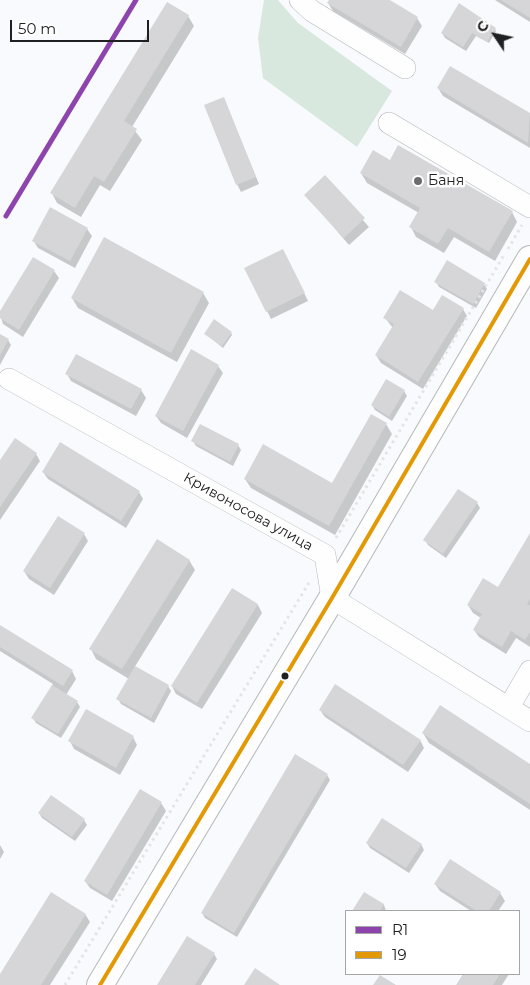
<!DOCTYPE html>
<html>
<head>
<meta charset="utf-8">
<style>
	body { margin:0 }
	#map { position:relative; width:530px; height:985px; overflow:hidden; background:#f8fafd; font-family:Montserrat,sans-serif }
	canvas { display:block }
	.legend { position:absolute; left:345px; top:910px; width:175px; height:65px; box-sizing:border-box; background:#fff; border:1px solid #a6a6a7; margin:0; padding:6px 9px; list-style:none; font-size:15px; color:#202023 }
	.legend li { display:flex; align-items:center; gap:10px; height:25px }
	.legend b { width:25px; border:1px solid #a6a6a7 }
	.north { position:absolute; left:470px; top:10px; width:50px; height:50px; -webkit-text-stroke:4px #fff; paint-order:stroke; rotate:304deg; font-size:14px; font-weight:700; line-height:20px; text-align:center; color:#202023 }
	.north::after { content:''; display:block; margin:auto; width:18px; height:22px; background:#202023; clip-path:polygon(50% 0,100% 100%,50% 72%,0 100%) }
	.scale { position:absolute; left:10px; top:20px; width:139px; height:22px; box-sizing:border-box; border:2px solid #202023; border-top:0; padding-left:6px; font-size:15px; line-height:18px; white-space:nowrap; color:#202023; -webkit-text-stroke:4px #fff; paint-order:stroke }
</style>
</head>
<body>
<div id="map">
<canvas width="530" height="985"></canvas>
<ul class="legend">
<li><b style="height:6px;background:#8e44ad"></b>R1</li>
<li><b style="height:6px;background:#e29904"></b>19</li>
</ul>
<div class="north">С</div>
<div class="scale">50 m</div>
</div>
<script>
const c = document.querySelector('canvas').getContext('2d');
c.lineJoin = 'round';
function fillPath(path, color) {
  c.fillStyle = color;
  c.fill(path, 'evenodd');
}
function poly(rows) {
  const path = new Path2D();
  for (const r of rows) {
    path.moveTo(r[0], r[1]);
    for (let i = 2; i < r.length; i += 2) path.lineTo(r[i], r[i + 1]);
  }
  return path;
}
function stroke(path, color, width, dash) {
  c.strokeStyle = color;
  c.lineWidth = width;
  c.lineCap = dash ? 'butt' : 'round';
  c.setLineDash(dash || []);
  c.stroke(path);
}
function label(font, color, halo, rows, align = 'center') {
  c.font = font + ' Montserrat,sans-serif';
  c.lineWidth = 5;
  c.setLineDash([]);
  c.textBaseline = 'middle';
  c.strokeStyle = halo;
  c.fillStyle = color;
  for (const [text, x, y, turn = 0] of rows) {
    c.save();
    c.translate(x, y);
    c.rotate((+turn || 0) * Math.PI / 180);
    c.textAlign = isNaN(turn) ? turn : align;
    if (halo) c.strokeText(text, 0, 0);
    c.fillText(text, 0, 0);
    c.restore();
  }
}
fillPath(poly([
	[264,0,278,0,298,23,392,91,357,147,263,78,258,38]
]), '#d8e8df');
fillPath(poly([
	[330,0,387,0,417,18,422,26,405,54,333,11,328,3],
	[495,0,530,0,530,22],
	[460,5,495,29,496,31,489,43,476,36,466,51,445,38,442,33],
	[188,16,194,26,132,127,142,140,110,191,100,185,81,217,57,203,52,193],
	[451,68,530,115,530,148,443,96,438,88],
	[224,99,259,184,241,192,237,184],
	[391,161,512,212,517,222,495,261,454,237,444,253,416,237,411,227,419,213,367,183,361,173],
	[325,177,369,227,349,245,306,195],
	[87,229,92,236,75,268,38,248,33,240],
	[287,258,308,301,271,319,246,269],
	[54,271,59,278,23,337,3,324,0,314],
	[436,282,484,284,487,289,476,308,439,287],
	[203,293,209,303,177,362,78,308,72,298],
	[463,309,467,316,423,389,381,363,376,355,393,328,385,318],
	[231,333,232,335,223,348,206,334],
	[0,336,8,340,11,345,0,365],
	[77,355,141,390,146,398,136,416,71,381,67,374],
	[218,366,223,373,187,438,161,423,156,416],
	[404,391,407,396,392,421,375,410,372,405],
	[386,424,392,434,335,535,251,488,245,479,333,484],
	[193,441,238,445,241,450,233,466,196,446],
	[36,454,40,461,0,520,0,463],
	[43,472,139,492,143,499,126,528,48,479],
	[477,503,480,508,446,558,428,545,425,540],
	[84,534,88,541,54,595,29,579,24,571],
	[530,535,530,647,516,638,506,654,479,637,474,630,481,618,473,613,468,605,498,588],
	[189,560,195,570,134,668,168,686,171,691,154,723,121,704,118,699,129,679,96,659,91,649],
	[232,590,258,605,262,613,202,709,176,694,172,686],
	[0,626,72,671,76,679,66,695,77,702,80,707,61,738,36,723,33,718,53,684,0,651],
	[320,710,420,740,424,748,408,772,325,717],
	[423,733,530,766,530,810,429,743],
	[133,737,137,745,120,775,74,749,70,741],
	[327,775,330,780,237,937,205,918,202,913],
	[140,790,161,803,166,811,112,901,90,888,85,881],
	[39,813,84,820,87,825,75,841,42,818],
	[367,843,421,844,424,850,409,873,370,848],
	[0,845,4,852,0,859],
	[435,884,500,893,505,901,498,911,471,911,440,891],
	[365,893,384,905,386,911,354,911],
	[85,914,90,922,50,985,0,985,0,976],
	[214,954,217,959,201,985,158,985],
	[464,974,509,974,502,985,457,985]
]), '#0003');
fillPath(poly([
	[329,0,390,0,418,17,401,47,327,3],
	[501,0,530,0,530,18],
	[167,2,189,15,124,121,137,129,104,182,94,176,75,208,50,193],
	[459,3,496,28,487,42,472,33,463,47,441,33],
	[450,66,530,113,528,143,437,88],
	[224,97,256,177,236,185,204,105],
	[398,145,513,211,489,252,448,228,438,244,409,227,420,208,360,173,373,150,390,160],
	[325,175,365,218,344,238,304,195],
	[50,207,88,228,70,261,32,241],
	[104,237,204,292,171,353,71,298],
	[283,249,305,293,266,312,244,268],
	[33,257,55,270,19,330,0,318,0,311],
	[447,260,485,283,473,304,434,282],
	[400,290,433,310,442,295,464,308,418,382,375,355,394,324,383,318],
	[214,319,232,332,222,346,204,334],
	[0,334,9,339,0,355],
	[191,349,219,365,183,431,155,416],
	[76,354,142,389,131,409,65,374],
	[386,379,405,390,389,417,371,405],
	[371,414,387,423,329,526,244,479,263,444,332,483],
	[200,424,239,444,230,462,191,441],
	[15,438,37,453,0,507,0,460],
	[60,442,140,491,121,521,42,472],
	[458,489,478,502,443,554,423,540],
	[58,516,85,533,50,588,23,571],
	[530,533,530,599,527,604,530,606,530,632,525,640,511,631,502,647,473,630,482,614,467,605,483,578,498,587],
	[157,539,190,560,122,669,89,649],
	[232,588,258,604,197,703,171,686],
	[0,625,73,670,63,686,0,647],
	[135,666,169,685,151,718,116,699],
	[335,684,421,740,403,765,319,710],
	[52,685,78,701,58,734,31,718],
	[440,705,530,764,530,804,422,733],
	[86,709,134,736,116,768,68,741],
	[295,754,328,774,234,933,201,913],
	[140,789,162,802,107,895,84,881],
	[51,795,85,819,72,837,38,813],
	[382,818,422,844,406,868,366,843],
	[450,859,501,892,489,911,477,911,434,884],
	[51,892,86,914,41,985,0,985,0,974],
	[364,892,384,904,380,911,352,911],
	[187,936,215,953,195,985,157,985],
	[255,968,280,985,244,985],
	[463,974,500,974,493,985,456,985],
	[380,975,396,985,373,985]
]), '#d6d6d8');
const minor = poly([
	[300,0,312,11,405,68],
	[389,123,530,207],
	[9,379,325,555,332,598,530,721],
	[509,707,530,671]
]);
const major = poly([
	[100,985,332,598,530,259]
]);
stroke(minor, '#b5b7b9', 22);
stroke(major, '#b5b7b9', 28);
stroke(poly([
	[508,249,522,225],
	[336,538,504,255],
	[65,985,310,581]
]), '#e4e4e5', 3, [2.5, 4]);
stroke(minor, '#fefeff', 21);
stroke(major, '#fefeff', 26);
stroke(poly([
	[100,985,332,598,530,259]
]), '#e29904', 4);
stroke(poly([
	[6,216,136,0]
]), '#8e44ad', 5);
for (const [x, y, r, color] of [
	[418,181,5,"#6c6c6f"],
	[285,676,4.5,"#202023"]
]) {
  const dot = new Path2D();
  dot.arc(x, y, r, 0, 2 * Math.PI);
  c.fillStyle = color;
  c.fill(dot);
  stroke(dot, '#fff', 2);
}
label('14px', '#202023', '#fff', [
	["Баня",428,181]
], 'left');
label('14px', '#202023', '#fff', [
	["Кривоносова улица",248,512,29]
]);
</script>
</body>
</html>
